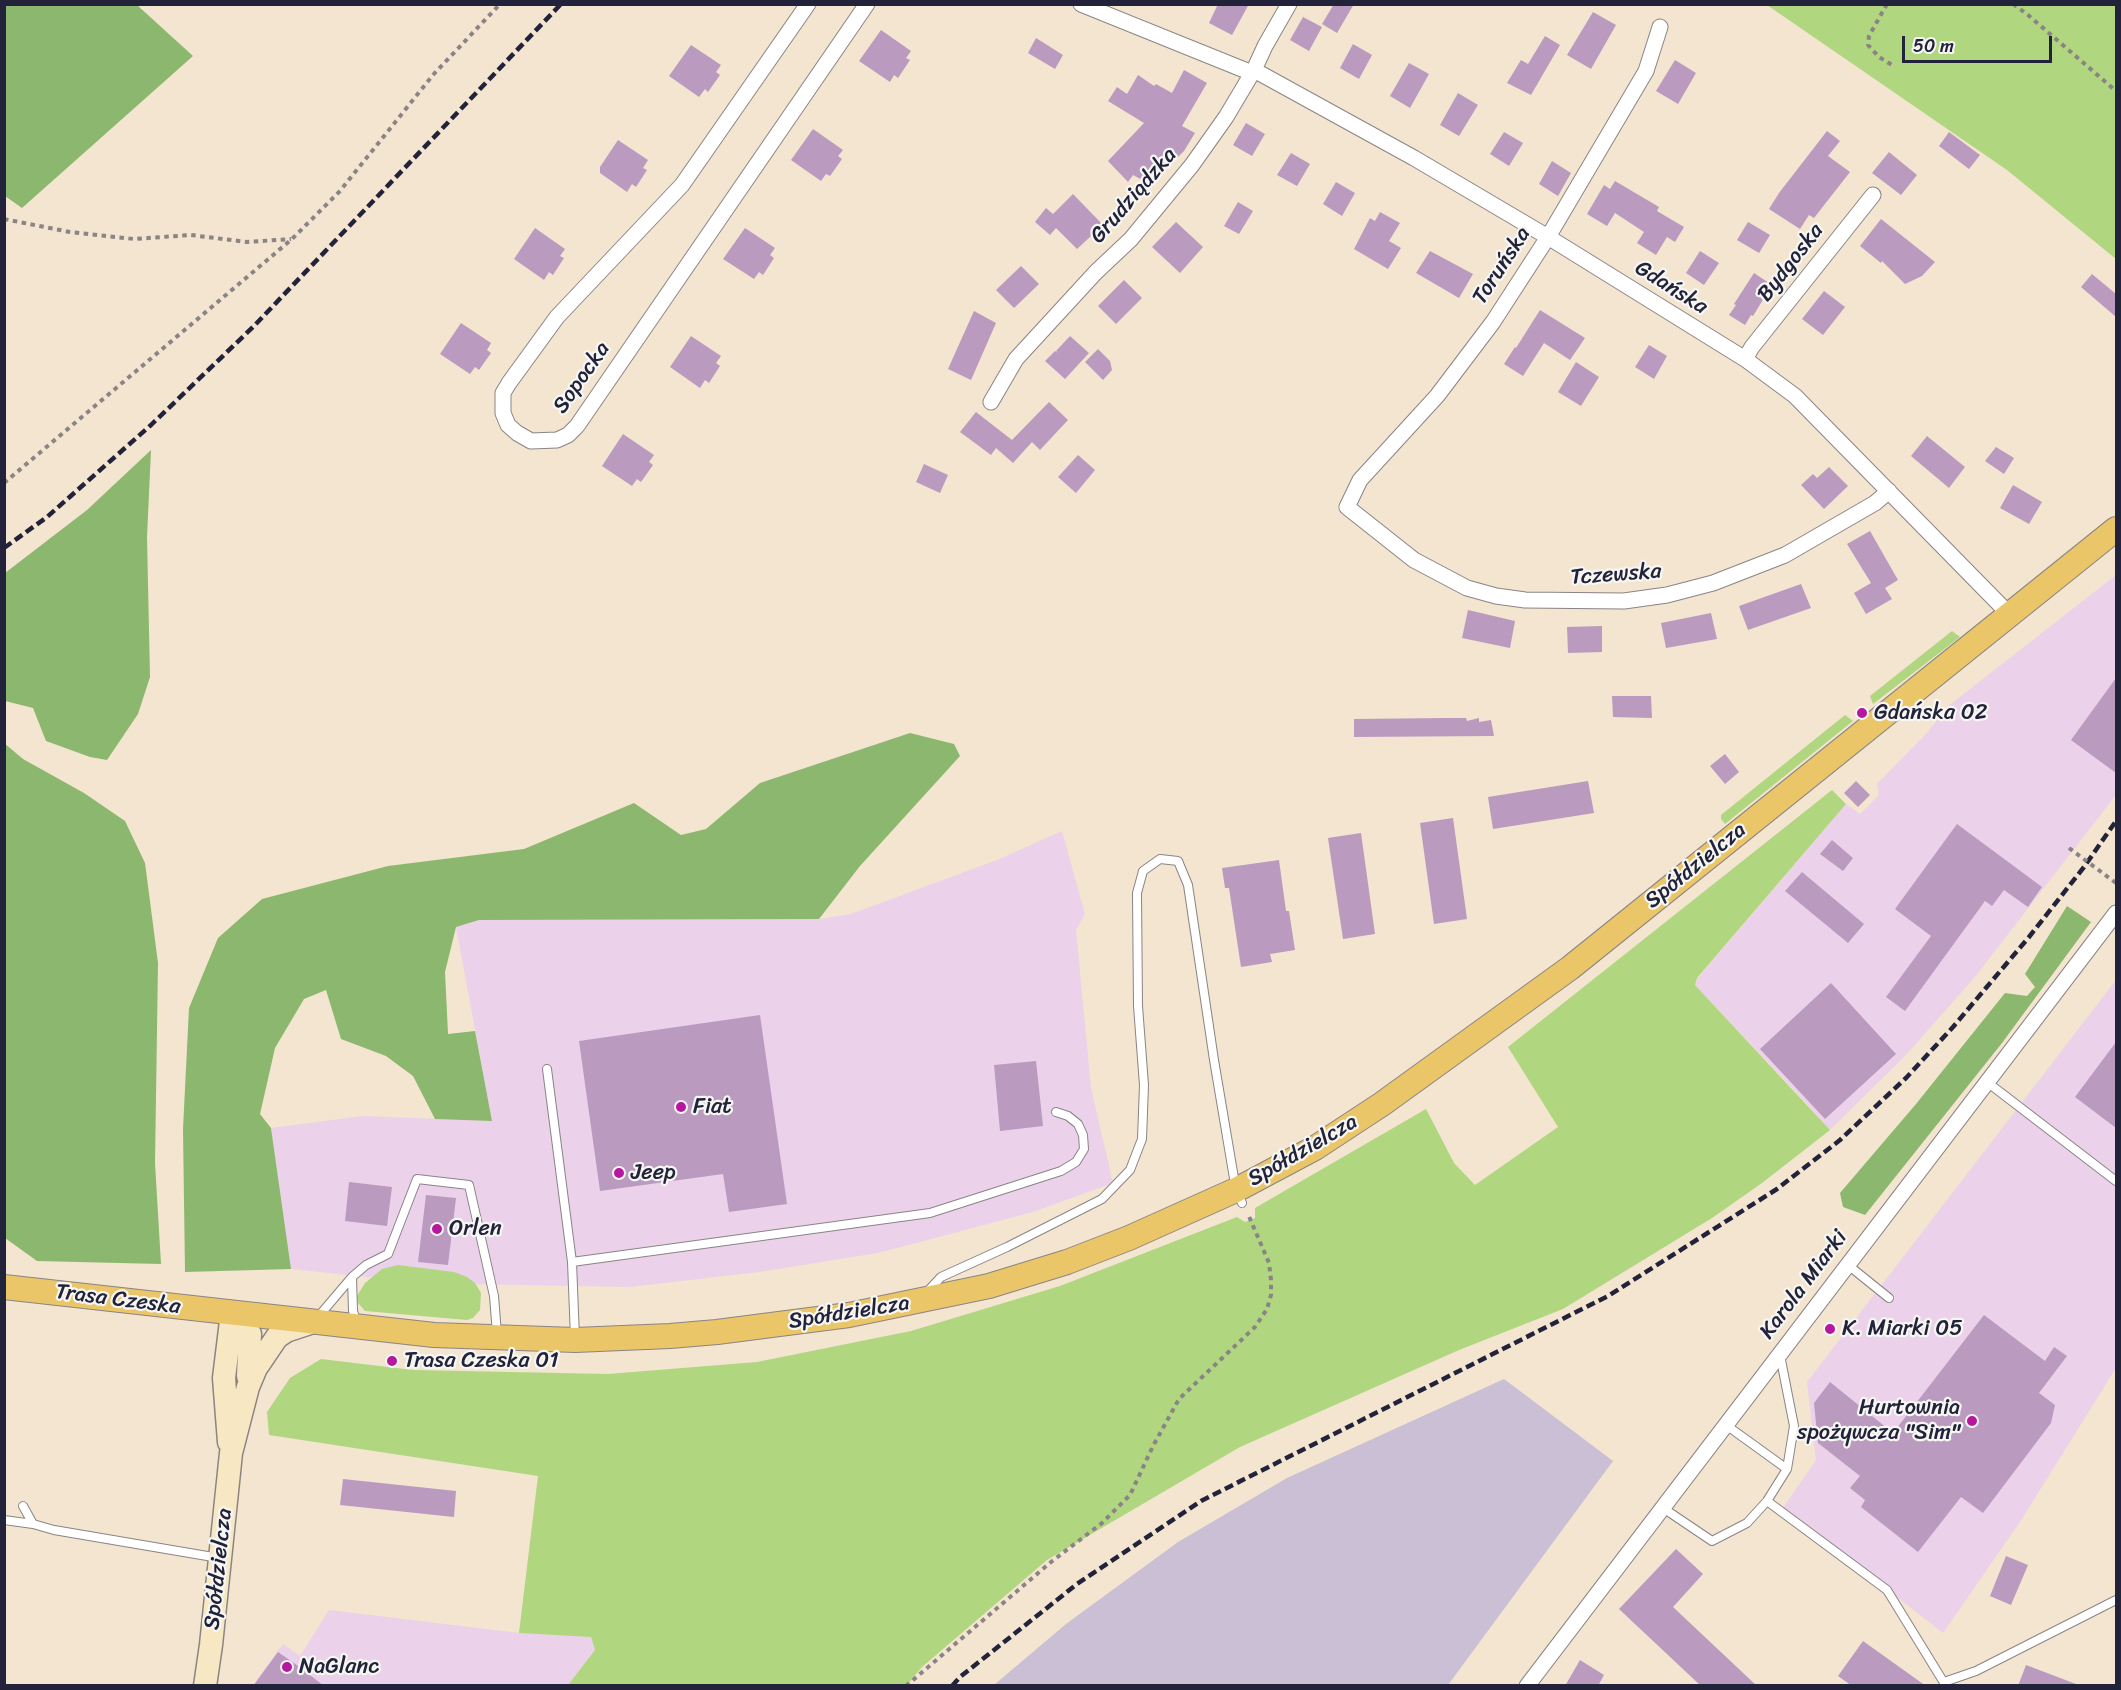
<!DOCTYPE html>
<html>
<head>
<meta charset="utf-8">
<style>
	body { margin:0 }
	#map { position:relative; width:2121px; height:1690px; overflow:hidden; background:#f3e5cf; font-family:Sriracha,sans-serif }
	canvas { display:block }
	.frame { position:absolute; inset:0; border:6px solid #22223b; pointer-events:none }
	.scale { position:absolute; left:1902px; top:36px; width:150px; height:27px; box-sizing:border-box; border:3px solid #22223b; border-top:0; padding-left:8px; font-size:18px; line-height:21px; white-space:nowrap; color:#22223b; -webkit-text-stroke:4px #f6f6f2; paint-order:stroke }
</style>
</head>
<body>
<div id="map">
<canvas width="2121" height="1690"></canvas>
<div class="frame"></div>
<div class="scale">50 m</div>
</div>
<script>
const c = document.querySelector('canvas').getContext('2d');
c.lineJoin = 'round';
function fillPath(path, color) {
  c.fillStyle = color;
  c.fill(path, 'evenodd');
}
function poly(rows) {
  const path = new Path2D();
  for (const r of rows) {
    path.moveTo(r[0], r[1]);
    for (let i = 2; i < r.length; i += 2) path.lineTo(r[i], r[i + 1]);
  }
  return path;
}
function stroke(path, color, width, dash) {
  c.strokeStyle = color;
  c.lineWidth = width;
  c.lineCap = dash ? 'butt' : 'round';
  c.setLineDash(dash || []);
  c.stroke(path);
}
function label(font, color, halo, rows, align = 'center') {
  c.font = font + ' Sriracha,sans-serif';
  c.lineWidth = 4.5;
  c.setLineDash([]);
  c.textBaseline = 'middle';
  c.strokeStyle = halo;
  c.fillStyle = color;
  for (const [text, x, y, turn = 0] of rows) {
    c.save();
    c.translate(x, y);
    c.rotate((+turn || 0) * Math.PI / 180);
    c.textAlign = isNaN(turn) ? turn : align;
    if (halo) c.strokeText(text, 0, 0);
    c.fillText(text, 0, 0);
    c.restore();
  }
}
fillPath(poly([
	[2116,575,2116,795,1974,978,1907,1054,1830,1130,1795,1091,1695,985,1697,979,1846,804,1860,814,1879,795,1877,784,1927,733,1947,707],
	[1062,831,1085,914,1076,930,1091,1088,1113,1183,1033,1212,878,1253,759,1272,630,1287,463,1284,376,1278,291,1269,271,1128,363,1116,492,1121,456,927,479,920,819,919,851,914,997,860],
	[2116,980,2116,1368,2020,1522,1943,1633,1783,1508,1816,1460,1807,1382],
	[329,1610,519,1633,591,1637,595,1650,568,1685,262,1686,256,1681,283,1644,300,1656]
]), '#ecd1ea');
fillPath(poly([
	[1504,1379,1613,1461,1448,1685,994,1685,1066,1624,1178,1542,1287,1478]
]), '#cbbfd5');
fillPath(poly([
	[1767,5,2116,5,2116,259,2007,170],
	[1952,631,1960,637,1873,704,1870,696],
	[1845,715,1853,721,1725,824,1721,819,1721,815],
	[1832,790,1846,804,1697,978,1695,985,1830,1130,1762,1183,1712,1218,1563,1309,1459,1350,1240,1447,1047,1560,922,1667,907,1685,568,1685,595,1650,591,1637,519,1633,538,1476,269,1435,267,1412,290,1378,321,1359,413,1370,608,1374,757,1362,911,1331,1060,1286,1237,1217,1245,1222,1255,1218,1255,1208,1426,1109,1454,1163,1475,1185,1558,1127,1508,1047],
	[398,1265,454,1272,467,1277,475,1283,481,1293,480,1310,473,1318,467,1320,365,1311,358,1303,357,1296,365,1283,382,1269]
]), '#b0d680');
fillPath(poly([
	[4,5,137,5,193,56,22,208,5,196],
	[151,450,147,537,150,677,138,714,107,760,90,757,46,741,33,708,5,701,5,573,87,510],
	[910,733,954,744,960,756,860,866,819,919,479,920,456,927,445,972,448,1034,475,1031,492,1121,435,1119,413,1076,386,1056,341,1039,326,990,304,999,275,1048,260,1114,271,1128,291,1269,185,1272,183,1129,189,1008,218,938,262,899,388,866,524,849,634,803,681,835,706,829,760,783],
	[4,743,23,759,84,793,125,821,145,863,158,963,155,1163,161,1264,37,1261,5,1238],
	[2067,906,2091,922,2002,1043,1865,1215,1843,1207,1840,1193,1916,1104,2005,993,2027,996,2035,987,2025,974]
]), '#8cb76e');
fillPath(poly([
	[1218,4,1249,4,1232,35,1209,23],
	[1334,4,1354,4,1337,33,1322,24],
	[1593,12,1616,25,1591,69,1567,55],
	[1303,17,1322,27,1309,51,1290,40],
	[881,30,911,51,906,58,910,60,898,78,894,75,890,82,859,61],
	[1545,36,1560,45,1531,95,1507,83,1521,60,1528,64],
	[1036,38,1063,55,1055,69,1028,53],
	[1353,44,1372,55,1359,79,1340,68],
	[691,45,721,65,716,72,720,75,708,92,705,89,699,97,669,76],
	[1675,60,1696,73,1678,104,1656,91],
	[1409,63,1429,74,1410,108,1390,96],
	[1184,70,1207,83,1182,126,1195,133,1184,151,1162,173,1159,170,1146,182,1133,175,1128,182,1108,161,1144,123,1108,101,1117,87,1127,94,1138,75,1154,86,1156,84,1172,93],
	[1458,93,1478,105,1459,136,1440,125],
	[1246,123,1265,134,1252,156,1233,145],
	[813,129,843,150,838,156,842,159,830,176,826,174,821,181,791,160],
	[1827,131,1840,141,1828,156,1850,172,1814,218,1809,215,1800,229,1769,209,1779,193],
	[1504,132,1523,143,1509,166,1490,154],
	[1949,132,1980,155,1969,169,1939,146],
	[618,140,648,160,643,168,647,170,636,187,632,184,627,192,600,173,600,167],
	[1889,152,1917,175,1901,195,1872,173],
	[1291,153,1310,164,1297,186,1277,175],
	[1552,161,1571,173,1558,196,1539,184],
	[1615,181,1659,207,1657,211,1684,227,1675,242,1667,237,1656,255,1637,243,1644,232,1615,213,1607,226,1587,214,1604,185,1610,189],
	[1336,182,1355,193,1342,216,1323,204],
	[1073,194,1103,225,1077,249,1056,228,1050,235,1035,222,1046,208,1053,214],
	[1238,202,1253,211,1239,234,1224,226],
	[1380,212,1400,223,1389,241,1401,248,1388,269,1354,249,1370,218,1375,221],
	[1881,219,1935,262,1922,276,1905,284,1882,261,1881,263,1860,246],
	[1176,222,1203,247,1180,273,1152,247],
	[1748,222,1770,235,1759,253,1737,240],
	[535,228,565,249,560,256,564,258,553,275,549,272,544,280,514,259],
	[745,228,775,248,770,255,774,258,763,275,759,272,754,279,723,259],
	[1430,251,1473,274,1459,298,1416,273],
	[1700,251,1719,263,1704,285,1686,273],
	[1021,266,1039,284,1014,308,996,290],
	[1754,273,1772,285,1753,316,1751,315,1745,325,1729,315,1736,305,1734,304],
	[2092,274,2116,294,2116,317,2081,287],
	[1124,280,1142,298,1116,324,1098,306],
	[1824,291,1845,307,1823,335,1802,319],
	[1540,310,1585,338,1570,360,1544,343,1523,376,1504,364,1515,347,1516,348],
	[974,311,996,323,971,380,948,369],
	[461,323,491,343,487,350,491,353,479,370,475,367,470,374,440,354],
	[691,336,721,356,716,363,720,366,709,383,705,380,700,388,670,367],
	[1070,336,1089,353,1065,379,1045,361,1055,351,1058,353,1056,351],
	[1649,345,1667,356,1654,379,1635,367],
	[1098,349,1110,361,1112,370,1103,380,1085,362],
	[1576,362,1599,377,1581,406,1558,392],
	[1049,402,1068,420,1040,450,1032,442,1013,463,996,448,991,455,960,432,976,412,1012,440],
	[623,434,654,455,649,462,653,465,641,482,637,479,632,486,602,466],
	[1927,436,1965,467,1949,488,1911,456],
	[1996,447,2014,458,2004,474,1985,461],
	[1078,455,1095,470,1076,493,1058,477],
	[924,464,948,475,940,493,916,482],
	[1829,467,1848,486,1824,509,1801,485,1813,474,1817,478],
	[2013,485,2042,502,2029,524,2000,508],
	[1870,531,1898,580,1885,588,1892,599,1866,614,1854,593,1871,583,1847,544],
	[1801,584,1811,608,1748,630,1739,606],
	[1468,610,1515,621,1510,648,1462,638],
	[1711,613,1717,639,1666,648,1661,623],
	[1602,626,1602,652,1568,653,1567,627],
	[2116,678,2116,773,2071,740],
	[1612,696,1651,696,1652,718,1613,717],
	[1447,718,1466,718,1467,721,1479,718,1479,722,1491,720,1494,736,1354,737,1354,719],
	[1725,754,1739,772,1725,784,1710,766],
	[1588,781,1594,813,1493,829,1488,797],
	[1856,781,1870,795,1858,807,1844,793],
	[1453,818,1467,919,1434,924,1420,823],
	[1957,824,2042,887,2028,907,2004,890,1992,906,1985,901,1905,1011,1886,997,1931,936,1895,909],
	[1361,833,1375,934,1343,939,1328,838],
	[1832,840,1853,858,1843,871,1820,854],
	[1279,860,1286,911,1289,911,1295,950,1270,954,1272,962,1241,967,1229,888,1225,888,1222,868],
	[1802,872,1864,924,1848,943,1785,891],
	[1831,983,1896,1054,1825,1119,1760,1049],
	[760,1015,787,1204,729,1212,723,1174,600,1191,579,1041],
	[2116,1042,2116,1128,2075,1097],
	[1036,1061,1043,1126,1000,1131,994,1065],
	[349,1182,392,1187,387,1226,345,1221],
	[426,1195,456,1198,448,1265,418,1262],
	[1984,1315,2045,1361,2054,1347,2067,1356,2039,1393,2055,1405,2051,1423,1983,1513,1961,1497,1918,1552,1861,1507,1865,1500,1850,1488,1860,1476,1818,1443,1814,1403,1830,1382,1893,1433],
	[343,1479,456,1491,454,1517,340,1505],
	[1676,1549,1703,1574,1673,1607,1757,1686,1701,1686,1619,1609],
	[2006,1556,2028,1565,2011,1605,1990,1596],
	[1863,1641,1926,1686,1852,1686,1838,1676],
	[278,1652,301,1668,324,1686,253,1686],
	[1580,1660,1604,1675,1598,1686,1565,1686],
	[2026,1665,2076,1684,2075,1686,2018,1686]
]), '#bb9ac0');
const lane = poly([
	[547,1069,572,1262,575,1338],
	[1987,1082,2116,1181],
	[572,1262,930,1213,1061,1171,1076,1162,1084,1149,1083,1135,1078,1124,1068,1116,1056,1112],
	[1848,1265,1889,1298],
	[927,1292,941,1277,1007,1247,1102,1199,1130,1170,1142,1139,1144,1085,1138,1006,1137,893,1143,871,1160,859,1178,861,1188,885,1214,1060,1236,1190,1242,1203],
	[318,1317,352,1277],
	[356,1321,353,1311,352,1277,366,1265,388,1254,417,1179,469,1185,494,1296,497,1334],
	[1726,1425,1787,1469,1794,1426,1780,1355],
	[1767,1501,1887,1590,1946,1686],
	[23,1506,33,1524,54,1530,219,1558],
	[1663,1508,1712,1541,1747,1523,1767,1501,1787,1469],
	[4,1520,33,1524],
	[1944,1682,1976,1671,2116,1600]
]);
const street = poly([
	[808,4,682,185,557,317,509,383,503,393,503,413,508,425,517,433,531,441,557,440,568,435,577,426,867,4],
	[1081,4,1252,73],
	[1660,27,1646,71,1548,237,1493,322,1437,396,1360,480,1347,507,1414,560,1467,588,1496,596,1525,600,1624,601,1667,595,1713,583,1785,555,1875,503,1889,491],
	[1254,70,1414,158,1548,237,1745,359,1795,396,2010,615],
	[1745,359,1752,347,1873,195],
	[991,402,1016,359,1096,272,1131,239,1192,165,1226,117,1254,70,1265,46,1289,4],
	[1527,1686,2116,913]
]);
const secondary = poly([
	[232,1313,242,1321,250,1334,248,1376],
	[229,1442,224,1378,232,1313],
	[205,1686,211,1645,231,1453,248,1387,256,1368,277,1337,286,1331,313,1322]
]);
const primary = poly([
	[4,1287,434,1335,575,1340,670,1336,717,1332,849,1315,989,1286,1067,1262,1129,1238,1236,1190,1315,1148,1382,1104,1570,968,2116,529]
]);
stroke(lane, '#8a8485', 10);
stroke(street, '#8a8485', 17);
stroke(secondary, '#8a8485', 25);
stroke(primary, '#8a8485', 26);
stroke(poly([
	[1887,4,1869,36,1868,45,1879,57,1892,65],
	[2013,4,2028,15,2116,91],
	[4,219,70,232,134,239,191,235,247,242,291,239],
	[4,483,292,239,340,191,433,75,500,4],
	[906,1686,1051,1562,1102,1523,1130,1495,1153,1446,1179,1399,1255,1327,1267,1309,1271,1295,1271,1280,1269,1263,1248,1214]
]), '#8a8485', 4, [4.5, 4.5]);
stroke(lane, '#fff', 8);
stroke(street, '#fff', 15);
stroke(secondary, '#f7e8c3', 22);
stroke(primary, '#eac669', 24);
stroke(poly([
	[4,548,47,517,151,425,253,327,561,4],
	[952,1686,960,1677,1077,1584,1201,1501,1608,1296,1777,1189,1840,1140,1906,1078,1953,1027,2029,937,2084,867,2116,821]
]), '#22223b', 4.5, [9, 4.5]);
stroke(poly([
	[2069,848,2116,883]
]), '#8a8485', 4, [4.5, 4.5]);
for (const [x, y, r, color] of [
	[1862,713,6,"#b5179e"],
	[681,1107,6,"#b5179e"],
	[619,1173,6,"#b5179e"],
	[437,1229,6,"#b5179e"],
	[1830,1329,6,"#b5179e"],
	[392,1361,6,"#b5179e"],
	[1972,1421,6,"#b5179e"],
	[287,1667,6,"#b5179e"]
]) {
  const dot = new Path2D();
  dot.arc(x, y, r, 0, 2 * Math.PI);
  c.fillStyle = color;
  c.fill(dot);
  stroke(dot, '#f6f6f2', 2);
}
label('22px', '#22223b', '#f6f6f2', [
	["Grudziądzka",1134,196,-49],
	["Bydgoska",1791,263,-52],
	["Toruńska",1502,266,-57],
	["Gdańska",1671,288,32],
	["Sopocka",582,378,-55],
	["Tczewska",1616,575,-4],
	["Spółdzielcza",1696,866,-39],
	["Spółdzielcza",1303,1151,-30],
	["Karola Miarki",1804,1285,-53],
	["Trasa Czeska",118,1300,7],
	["Spółdzielcza",849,1313,-9],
	["Spółdzielcza",219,1569,-84]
]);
label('22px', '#22223b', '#f6f6f2', [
	["Gdańska 02",1874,713],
	["Fiat",693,1107],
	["Jeep",631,1173],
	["Orlen",449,1229],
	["K. Miarki 05",1842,1329],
	["Trasa Czeska 01",404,1361],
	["Hurtownia",1960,1408,"right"],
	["spożywcza \"Sim\"",1960,1433,"right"],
	["NaGlanc",299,1667]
], 'left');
</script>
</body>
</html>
